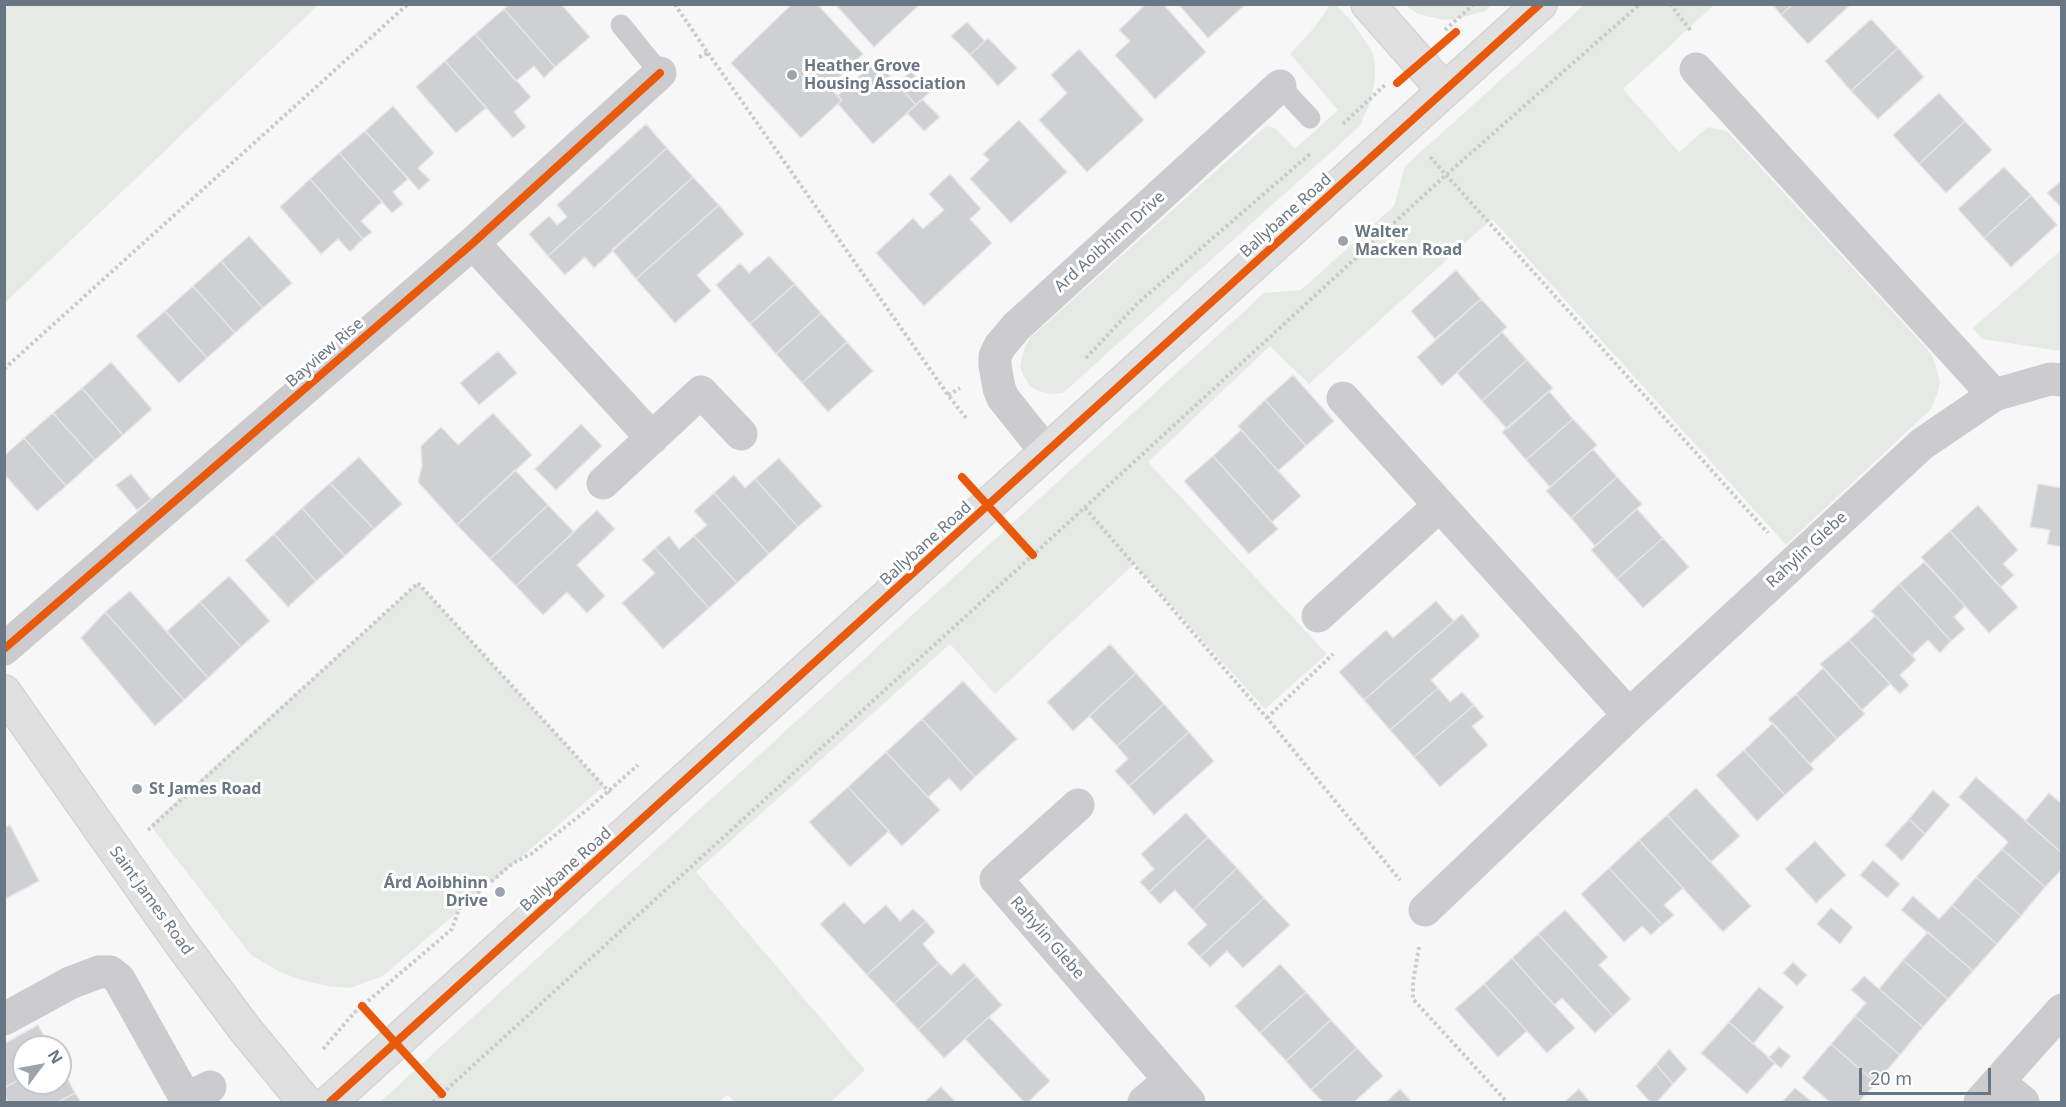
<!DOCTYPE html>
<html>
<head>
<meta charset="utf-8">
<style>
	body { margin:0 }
	#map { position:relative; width:2066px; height:1107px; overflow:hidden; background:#f7f7f7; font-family:"Noto Sans",sans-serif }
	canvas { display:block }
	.frame { position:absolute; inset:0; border:6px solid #697784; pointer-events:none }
	.north { position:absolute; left:12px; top:1035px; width:60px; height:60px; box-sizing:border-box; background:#fff; border:2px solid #c3c9ce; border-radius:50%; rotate:58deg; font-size:16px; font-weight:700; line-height:24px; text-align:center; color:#697784 }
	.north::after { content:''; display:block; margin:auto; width:21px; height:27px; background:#9ba4ac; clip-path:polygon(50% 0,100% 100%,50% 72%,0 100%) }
	.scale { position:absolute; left:1859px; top:1068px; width:132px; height:27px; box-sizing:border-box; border:3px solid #697784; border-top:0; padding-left:8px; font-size:18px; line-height:21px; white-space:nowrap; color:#697784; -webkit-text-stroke:4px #fff; paint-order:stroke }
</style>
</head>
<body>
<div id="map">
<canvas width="2066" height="1107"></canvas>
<div class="frame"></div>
<div class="north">N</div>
<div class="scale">20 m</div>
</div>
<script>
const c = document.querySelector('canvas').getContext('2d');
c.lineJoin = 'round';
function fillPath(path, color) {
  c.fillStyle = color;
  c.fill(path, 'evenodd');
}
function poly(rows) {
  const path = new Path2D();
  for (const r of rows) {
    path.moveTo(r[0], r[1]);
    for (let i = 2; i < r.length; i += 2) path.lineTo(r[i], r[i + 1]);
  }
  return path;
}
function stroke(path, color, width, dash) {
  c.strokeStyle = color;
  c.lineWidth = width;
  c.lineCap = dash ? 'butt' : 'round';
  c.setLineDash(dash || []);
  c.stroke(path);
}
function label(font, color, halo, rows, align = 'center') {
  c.font = font + ' "Noto Sans",sans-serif';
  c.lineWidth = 6;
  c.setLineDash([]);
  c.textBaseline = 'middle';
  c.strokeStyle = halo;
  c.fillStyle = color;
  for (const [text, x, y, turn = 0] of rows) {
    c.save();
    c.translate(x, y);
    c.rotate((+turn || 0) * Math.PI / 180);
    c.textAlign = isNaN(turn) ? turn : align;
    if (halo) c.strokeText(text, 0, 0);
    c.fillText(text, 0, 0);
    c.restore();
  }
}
fillPath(poly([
	[5,4,318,4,318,5,5,303],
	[1330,5,1336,5,1353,23,1372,51,1375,63,1375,79,1371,100,1360,126,1063,393,1051,394,1039,391,1031,387,1024,377,1020,366,1025,346,1031,337,1266,126,1275,128,1295,149,1338,110,1290,54,1314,28],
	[1405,5,1492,5,1485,11,1460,18,1444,20,1418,14],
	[1584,5,1714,5,1623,89,1679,152,1708,127,1727,131,1928,350,1933,357,1940,381,1938,392,1931,409,1786,545,1492,219,1309,384,1270,346,1148,462,1327,654,1265,709,1134,564,995,694,950,644,696,872,865,1070,831,1102,735,1102,727,1095,719,1102,380,1102,1264,293,1301,290,1394,206,1405,166],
	[2061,250,2061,351,1982,339,1973,328],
	[418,583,604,786,383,976,350,988,327,986,301,980,280,972,251,955,150,825]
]), '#e6eae5');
const building = poly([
	[509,4,561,4,590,37,555,67,504,9,509,4],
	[792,4,817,4,863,54,829,87,842,100,801,138,731,63,792,4],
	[835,4,917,4,918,6,874,47,835,4],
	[1146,4,1163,4,1206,52,1155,99,1115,55,1130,41,1119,30,1146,4],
	[1178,4,1246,4,1208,38,1178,4],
	[1772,4,1793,4,1781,15,1772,4],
	[1793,4,1851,4,1808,44,1781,15,1793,4],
	[504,9,555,67,544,78,534,66,516,81,475,34,504,9],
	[1871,19,1898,48,1851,91,1825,61,1871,19],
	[967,22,985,41,970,55,951,36,967,22],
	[475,34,531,97,514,112,526,127,513,138,445,61,475,34],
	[988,38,1017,68,998,86,970,55,988,38],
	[1898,48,1924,77,1878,119,1851,91,1898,48],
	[1079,49,1144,120,1087,172,1039,120,1067,93,1051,75,1079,49],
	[445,61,486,108,456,133,416,87,445,61],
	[876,61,916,105,873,144,838,104,842,100,837,96,876,61],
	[911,71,930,92,916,105,897,84,911,71],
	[1939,93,1965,121,1919,164,1893,135,1939,93],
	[922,99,940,117,924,131,907,113,922,99],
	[393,106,434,153,418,168,430,180,419,190,365,131,393,106],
	[1019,120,1067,172,1011,223,970,179,989,160,983,154,1019,120],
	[1965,121,1992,150,1946,193,1919,164,1965,121],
	[646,124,667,148,548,256,529,234,549,216,557,225,567,217,557,205,646,124],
	[365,131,408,179,393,192,403,204,392,213,339,153,365,131],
	[667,148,693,177,594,268,585,257,565,275,548,256,667,148],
	[339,153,382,202,361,221,372,232,363,239,310,179,339,153],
	[2004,167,2031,195,1984,238,1958,209,2004,167],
	[950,174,981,209,970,219,992,243,924,306,876,253,913,218,923,229,944,210,929,194,950,174],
	[693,177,719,205,636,279,612,250,693,177],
	[310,179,363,239,350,252,338,239,321,254,280,207,310,179],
	[2062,180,2062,208,2047,193,2062,180],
	[2031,195,2057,225,2011,267,1984,238,2031,195],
	[719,205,744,234,697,275,711,291,675,323,636,279,719,205],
	[249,236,292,283,263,308,221,261,249,236],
	[769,256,795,284,750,324,716,285,740,263,749,273,769,256],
	[221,261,263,308,235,333,193,286,221,261],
	[1456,270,1481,299,1435,339,1411,311,1456,270],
	[795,284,821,313,776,354,750,324,795,284],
	[193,286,235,333,207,358,165,311,193,286],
	[1481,299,1507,327,1442,386,1417,357,1481,299],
	[165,311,207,358,179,383,136,336,165,311],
	[821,313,847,342,802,383,776,354,821,313],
	[1502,332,1527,360,1482,401,1457,373,1502,332],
	[847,342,873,371,828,412,802,383,847,342],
	[498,351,517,373,479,405,460,383,498,351],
	[1527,360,1553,388,1507,429,1482,401,1527,360],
	[111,362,152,409,123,435,82,388,111,362],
	[1293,375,1334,421,1306,446,1265,400,1293,375],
	[82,388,123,435,95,460,53,413,82,388],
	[1549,391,1573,419,1526,460,1502,432,1549,391],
	[1265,400,1306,446,1278,471,1238,426,1265,400],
	[53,413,95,460,66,486,24,438,53,413],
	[493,413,532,455,457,525,418,482,422,466,421,446,441,427,458,445,493,413],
	[1573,419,1597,445,1550,487,1526,460,1573,419],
	[581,424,602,446,556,490,535,469,581,424],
	[1241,430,1301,496,1272,522,1213,456,1241,430],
	[24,438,66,486,37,511,4,474,4,456,24,438],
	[1593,449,1617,477,1571,518,1546,491,1593,449],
	[1213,456,1278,529,1249,554,1184,481,1213,456],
	[359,457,402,504,374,529,330,483,359,457],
	[779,458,822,506,798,527,755,479,779,458],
	[515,470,548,505,490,559,457,525,515,470],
	[131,474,151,499,137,510,116,485,131,474],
	[734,475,745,488,755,479,798,527,769,554,714,493,734,475],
	[1617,477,1642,504,1595,546,1571,518,1617,477],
	[330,483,374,529,345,556,302,508,330,483],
	[2038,484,2062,488,2062,547,2047,544,2050,530,2030,527,2038,484],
	[714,493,769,554,737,583,694,536,707,525,694,511,714,493],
	[548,505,574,532,516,586,490,559,548,505],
	[1978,505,2018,550,2003,564,2014,575,2001,587,1950,531,1978,505],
	[302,508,345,556,316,581,274,534,302,508],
	[1637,509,1663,538,1617,579,1591,550,1637,509],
	[597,510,615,529,577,565,605,596,587,613,567,592,543,615,516,586,597,510],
	[1950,531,2018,607,1989,633,1921,557,1950,531],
	[274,534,316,581,288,607,245,560,274,534],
	[669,536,679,549,694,536,737,583,709,608,655,548,669,536],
	[1663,538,1689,567,1643,608,1617,579,1663,538],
	[655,548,709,608,663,649,622,603,655,573,642,560,655,548],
	[1924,562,1965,606,1954,617,1965,629,1951,641,1899,584,1924,562],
	[229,576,270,621,241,647,200,602,229,576],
	[1899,584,1951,641,1940,653,1928,640,1912,655,1871,611,1899,584],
	[130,591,208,678,184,700,105,612,130,591],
	[1436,601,1454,621,1364,700,1339,672,1386,630,1393,638,1436,601],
	[200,602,241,647,208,678,167,631,200,602],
	[105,612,184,700,155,726,81,638,105,612],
	[1462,614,1480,636,1431,680,1438,688,1390,730,1364,700,1462,614],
	[1875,616,1916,660,1900,675,1909,685,1900,694,1849,640,1875,616],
	[1849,640,1890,684,1862,710,1820,664,1849,640],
	[1110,644,1136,673,1073,731,1047,702,1110,644],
	[1823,668,1865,714,1837,739,1796,694,1823,668],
	[1136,673,1164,704,1117,746,1089,716,1136,673],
	[963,681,1017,739,975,777,922,719,963,681],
	[1438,688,1450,702,1462,692,1474,705,1414,757,1390,730,1438,688],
	[1796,694,1837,739,1810,764,1768,719,1796,694],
	[1164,704,1189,732,1129,786,1115,771,1128,759,1117,746,1164,704],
	[1474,705,1484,717,1472,726,1488,745,1440,787,1414,757,1474,705],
	[922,719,975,777,961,791,949,778,928,797,886,752,922,719],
	[1773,723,1814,769,1785,795,1744,750,1773,723],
	[1189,732,1214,761,1154,815,1129,786,1189,732],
	[1744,750,1785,795,1757,821,1716,775,1744,750],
	[886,752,940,810,902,846,848,787,886,752],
	[1976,777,2062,853,2062,869,2045,887,2002,849,2008,842,1959,797,1976,777],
	[848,787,889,831,850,867,809,822,848,787],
	[1696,788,1740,836,1711,862,1667,815,1696,788],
	[1933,790,1950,805,1925,834,1909,819,1933,790],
	[2049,793,2062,804,2062,853,2025,821,2049,793],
	[1186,813,1208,837,1149,892,1140,882,1154,869,1141,854,1186,813],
	[1667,815,1751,906,1723,932,1639,840,1667,815],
	[1909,819,1925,834,1902,861,1885,845,1909,819],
	[10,825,39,881,5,899,4,828,10,825],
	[1208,837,1237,868,1193,910,1175,890,1160,904,1149,892,1208,837],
	[1639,840,1683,888,1664,905,1674,915,1662,925,1609,868,1639,840],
	[1815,841,1846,875,1816,903,1785,869,1815,841],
	[2002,849,2045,887,2021,916,1976,877,2002,849],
	[1873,860,1900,884,1887,898,1860,875,1873,860],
	[1237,868,1264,898,1200,957,1187,943,1207,925,1193,910,1237,868],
	[1609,868,1662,925,1651,935,1642,926,1624,942,1581,894,1609,868],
	[1976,877,2021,916,1997,944,1952,905,1976,877],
	[1913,896,1939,919,1952,905,1997,944,1973,971,1901,910,1913,896],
	[1264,898,1290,925,1243,968,1227,951,1210,967,1200,957,1264,898],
	[844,902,864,924,886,905,900,921,913,909,926,921,867,975,820,924,844,902],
	[1831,908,1853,927,1840,944,1817,924,1831,908],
	[1565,910,1608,957,1599,965,1631,999,1613,1016,1538,934,1565,910],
	[926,921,935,932,923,944,939,963,894,1004,867,975,926,921],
	[1928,932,1973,971,1948,999,1903,960,1928,932],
	[1538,934,1613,1016,1595,1033,1562,998,1554,1005,1512,958,1538,934],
	[1512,958,1575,1028,1547,1053,1484,984,1512,958],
	[1903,960,1948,999,1923,1027,1879,989,1903,960],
	[1793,962,1807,975,1797,986,1783,973,1793,962],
	[939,963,951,975,964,963,976,976,918,1030,894,1004,939,963],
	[1280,964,1306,992,1260,1033,1235,1006,1280,964],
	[976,976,1002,1005,944,1058,918,1030,976,976],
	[1864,976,1923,1027,1900,1055,1855,1016,1866,1003,1851,990,1864,976],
	[1484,984,1527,1031,1498,1057,1455,1009,1484,984],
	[1759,987,1784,1007,1753,1044,1729,1022,1759,987],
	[1306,992,1331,1020,1286,1061,1260,1033,1306,992],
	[1855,1016,1900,1055,1876,1083,1831,1044,1855,1016],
	[989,1017,1050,1081,1028,1102,1024,1102,965,1039,989,1017],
	[1331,1020,1357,1048,1311,1090,1286,1061,1331,1020],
	[1729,1022,1775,1063,1747,1094,1701,1053,1729,1022],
	[38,1025,50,1047,24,1047,24,1077,4,1088,4,1044,38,1025],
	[1831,1044,1876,1083,1859,1102,1830,1102,1802,1078,1831,1044],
	[1779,1047,1791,1056,1781,1068,1768,1058,1779,1047],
	[1357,1048,1383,1076,1354,1102,1323,1102,1311,1090,1357,1048],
	[1669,1049,1687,1069,1673,1084,1656,1064,1669,1049],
	[1656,1064,1673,1084,1657,1102,1650,1102,1636,1086,1656,1064],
	[60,1065,75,1093,58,1102,8,1102,4,1096,4,1088,24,1077,24,1083,60,1083,60,1065],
	[941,1087,956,1102,924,1102,941,1087],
	[1795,1088,1812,1102,1782,1102,1795,1088],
	[1400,1089,1412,1102,1386,1102,1400,1089],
	[1579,1089,1590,1102,1564,1102,1579,1089],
	[75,1093,81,1102,58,1102,75,1093]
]);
fillPath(building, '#ced0d1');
stroke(building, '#e6e6e6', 1.5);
const secondary = poly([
	[1368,4,1444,90],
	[4,692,180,942,244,1028,305,1102],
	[330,1102,1540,4]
]);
stroke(secondary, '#d3d4d5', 36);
stroke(poly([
	[677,4,676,6,708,53,697,58],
	[1670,4,1692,32],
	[1445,30,1474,4],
	[708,53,948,395,966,418],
	[1343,124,1386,84],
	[1430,157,1768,533],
	[1086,358,1138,303,1311,153],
	[4,369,408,4],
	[948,395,960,388],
	[1085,508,1267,718,1400,880],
	[1267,718,1333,654],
	[148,830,418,583,610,793],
	[1419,947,1413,982,1413,999,1507,1102],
	[323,1049,354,1013,452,929,459,909,513,863,531,854,588,809,638,765],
	[433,1102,1033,555,1446,175,1640,4]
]), '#cacbcc', 4, [3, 3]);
stroke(poly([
	[621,25,660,73],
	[1280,86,1310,118]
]), '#ccccce', 21);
stroke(poly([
	[1696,69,1994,395],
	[473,243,652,438],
	[1343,398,1629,715],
	[1047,453,1003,398,999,388,995,365,995,356,1000,346,1016,327,1280,86],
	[603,483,701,392,741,434],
	[1318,616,1439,506],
	[4,649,473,243,660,73],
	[1078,805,996,879,1189,1102],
	[1425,910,1629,715,1922,444,1994,395,2050,379,2062,380],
	[4,1019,70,983,99,972,110,972,119,979,186,1099,210,1087],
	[1998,1082,2023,1102],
	[1144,1102,1169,1081],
	[1980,1102,2062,1010]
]), '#ccccce', 33);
stroke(secondary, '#e0e0e1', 33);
stroke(poly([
	[1397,83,1456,32],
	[962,477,1033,555],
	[4,649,473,243,660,73],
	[362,1006,442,1094],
	[330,1102,1540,4]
]), '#e8590c', 8);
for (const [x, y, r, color] of [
	[792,75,6,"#9ba4ac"],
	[1343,241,6,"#9ba4ac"],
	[137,789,6,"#9ba4ac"],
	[500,892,6,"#9ba4ac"]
]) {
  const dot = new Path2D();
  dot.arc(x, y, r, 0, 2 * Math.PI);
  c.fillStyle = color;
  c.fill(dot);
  stroke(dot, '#fff', 2);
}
label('bold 16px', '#697784', '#fff', [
	["Heather Grove",804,66],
	["Housing Association",804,84],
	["Walter",1355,232],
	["Macken Road",1355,250],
	["St James Road",149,789],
	["Árd Aoibhinn",488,883,"right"],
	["Drive",488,901,"right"]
], 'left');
label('16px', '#697784', '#fff', [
	["Ballybane Road",1286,216,-42],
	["Ard Aoibhinn Drive",1110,242,-42],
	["Bayview Rise",325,353,-41],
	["Ballybane Road",926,544,-42],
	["Rahylin Glebe",1807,550,-43],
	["Ballybane Road",566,870,-42],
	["Saint James Road",151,901,54],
	["Rahylin Glebe",1047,938,49]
]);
</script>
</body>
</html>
